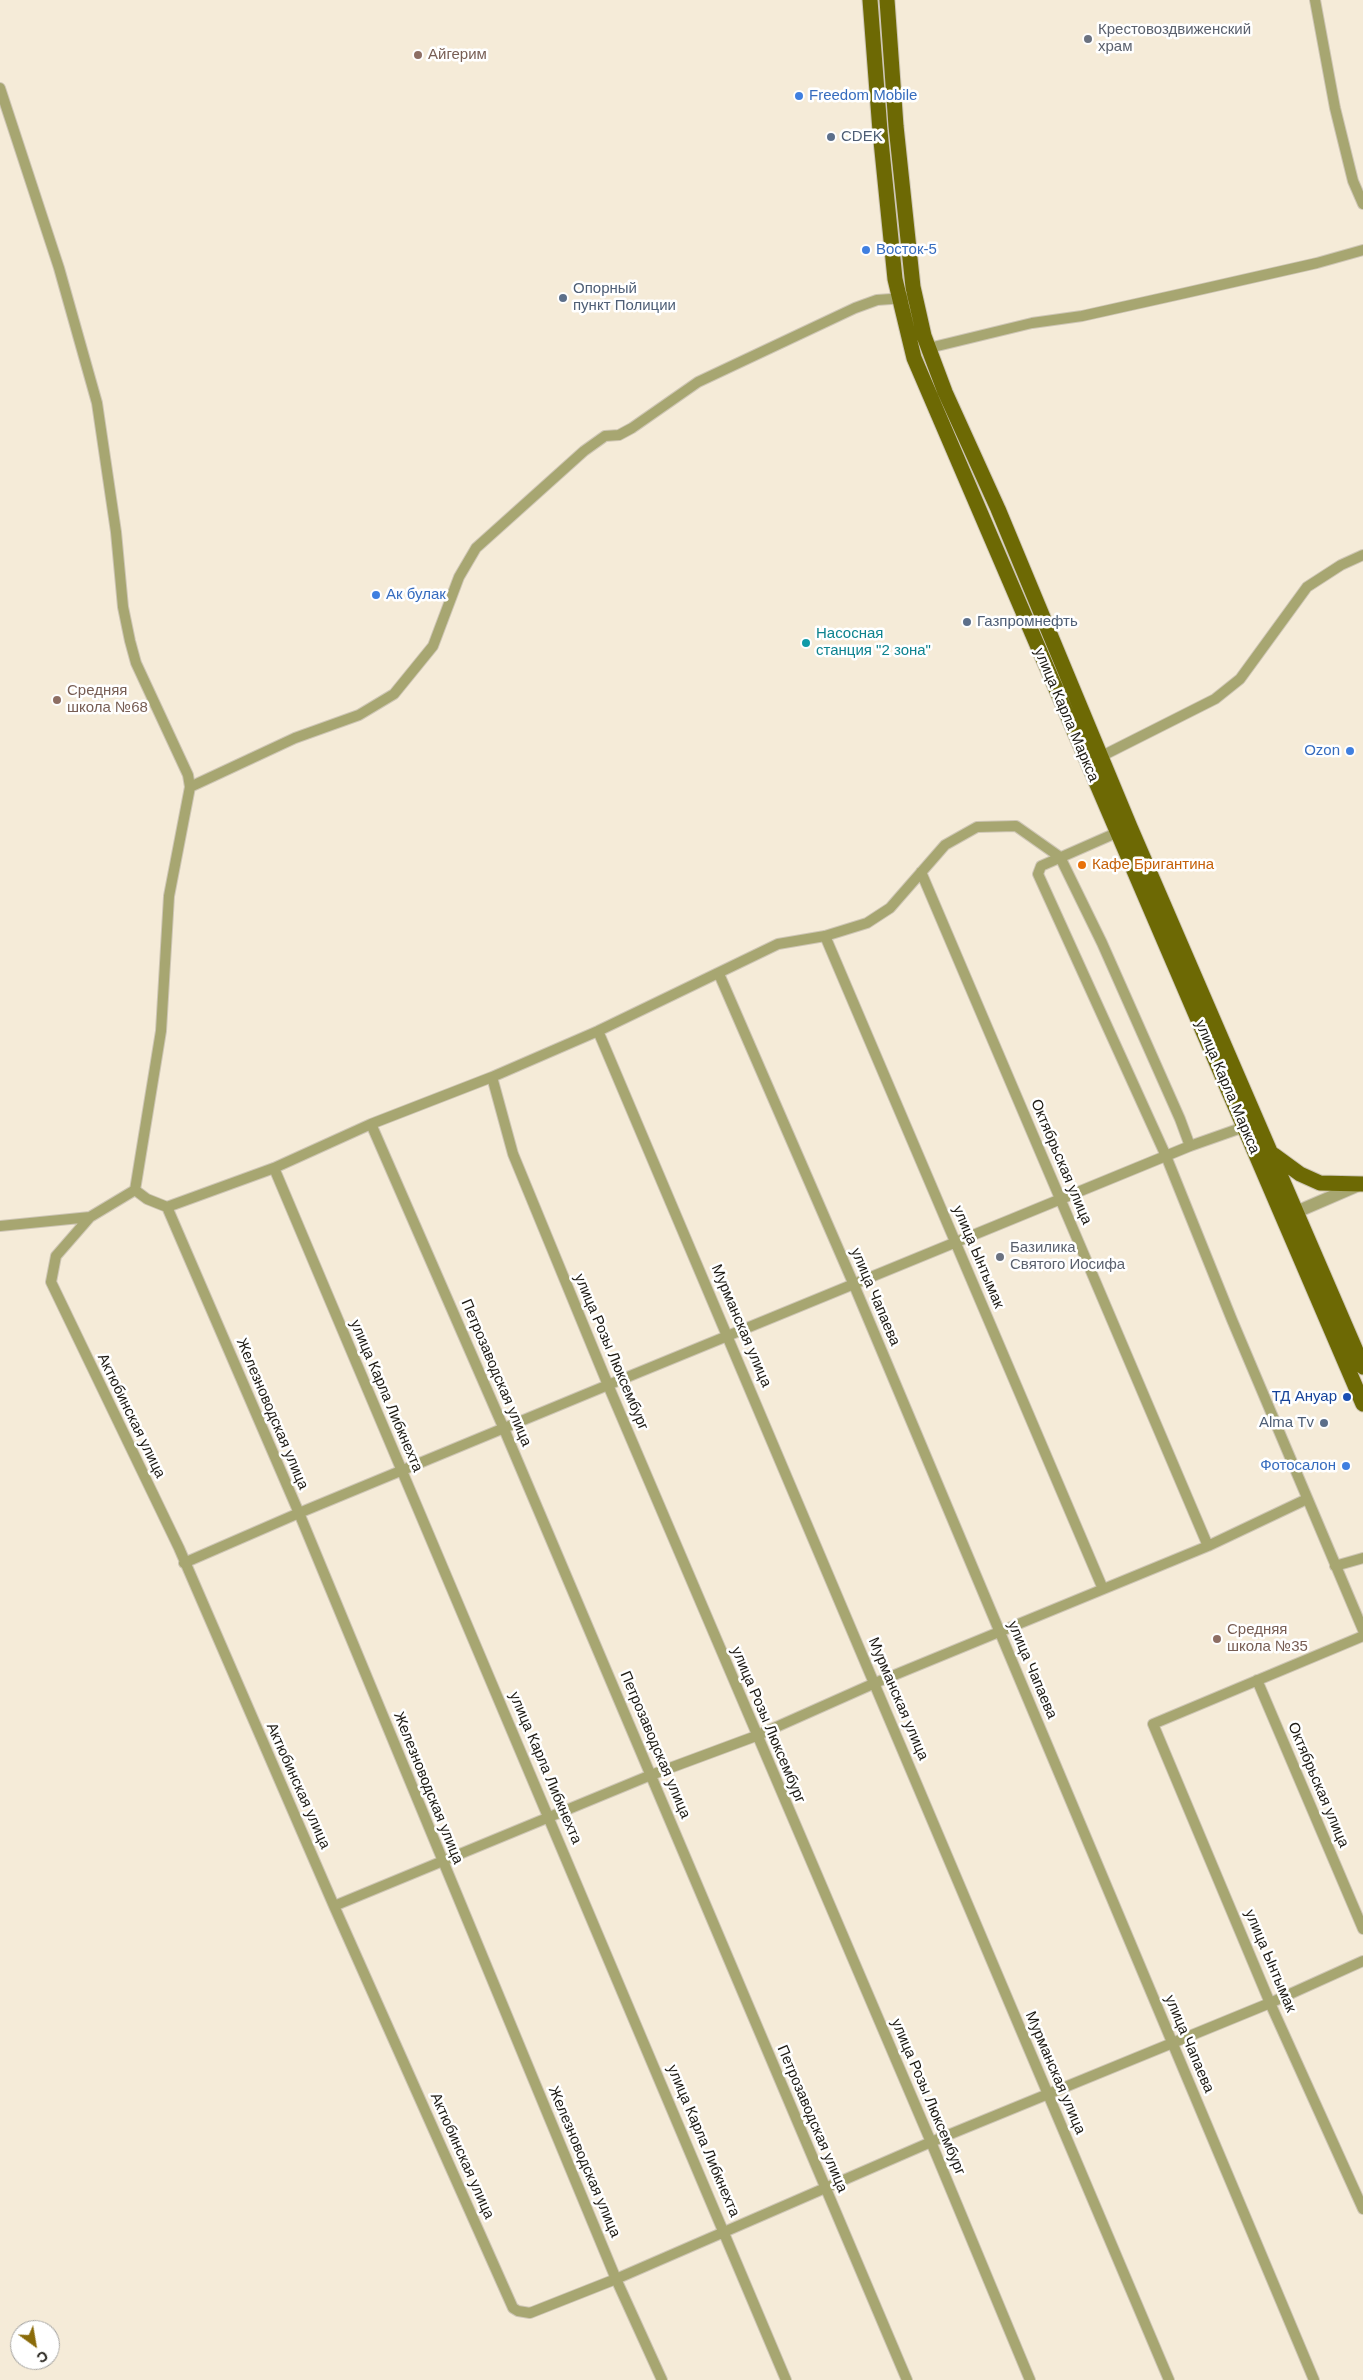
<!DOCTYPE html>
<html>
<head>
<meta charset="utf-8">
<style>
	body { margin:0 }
	#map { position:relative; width:1363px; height:2380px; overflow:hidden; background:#f5ebd8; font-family:Helvetica,sans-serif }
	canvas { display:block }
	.north { position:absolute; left:10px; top:2320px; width:50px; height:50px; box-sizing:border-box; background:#fff; border:1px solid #a5a4a1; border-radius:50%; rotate:148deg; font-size:14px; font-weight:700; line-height:20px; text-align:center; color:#1e1b14 }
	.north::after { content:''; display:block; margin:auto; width:18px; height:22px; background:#8a6b0a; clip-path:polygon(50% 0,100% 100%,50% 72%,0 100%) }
</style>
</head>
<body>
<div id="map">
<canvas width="1363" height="2380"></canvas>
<div class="north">С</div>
</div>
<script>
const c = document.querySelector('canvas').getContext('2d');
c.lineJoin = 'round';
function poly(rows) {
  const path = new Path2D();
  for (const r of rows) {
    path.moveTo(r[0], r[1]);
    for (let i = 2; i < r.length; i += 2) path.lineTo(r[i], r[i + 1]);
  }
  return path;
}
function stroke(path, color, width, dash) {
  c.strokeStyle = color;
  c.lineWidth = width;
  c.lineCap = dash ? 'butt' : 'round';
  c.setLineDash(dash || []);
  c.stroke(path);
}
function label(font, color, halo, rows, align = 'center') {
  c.font = font + ' Helvetica,sans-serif';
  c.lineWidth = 5;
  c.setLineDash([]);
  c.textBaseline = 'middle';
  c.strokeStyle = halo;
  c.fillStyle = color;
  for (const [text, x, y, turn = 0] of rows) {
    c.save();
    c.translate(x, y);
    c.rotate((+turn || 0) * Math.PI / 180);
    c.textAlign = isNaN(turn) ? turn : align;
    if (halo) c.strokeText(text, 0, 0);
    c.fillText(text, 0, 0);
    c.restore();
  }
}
const minor = poly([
	[1315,0,1335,108,1353,181,1363,204],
	[0,88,59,268,97,403,116,532,123,607,130,641,136,663,188,775,190,787,169,896,161,1031,135,1190],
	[929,348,1032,323,1082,316,1185,293,1317,263,1363,250],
	[1096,759,1215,699,1240,679,1307,587,1341,565,1363,555],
	[190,787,295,738,359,715,394,694,433,646,459,577,476,548,584,451,605,436,619,435,632,428,698,382,855,308,877,300,905,298],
	[1116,833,1041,866,1038,874,1166,1156,1232,1320,1363,1630],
	[921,872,1208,1546],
	[825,936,1103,1589],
	[719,974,854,1285,1314,2380],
	[598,1031,1169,2380],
	[492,1077,513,1154,608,1385,931,2142,1030,2380],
	[371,1124,504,1429,907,2380],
	[1190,1146,1180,1119,1102,943,1060,857,1016,826,977,827,945,845,890,908,867,923,825,936,778,944,598,1031,492,1077,371,1124,274,1168,167,1207,147,1199,135,1190,90,1217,56,1256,51,1282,179,1548,334,1906,513,2308,518,2311,530,2313,616,2279,931,2142,1270,2003,1363,1961],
	[274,1168,786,2380],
	[167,1207,299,1513,616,2279,662,2380],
	[0,1226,90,1217],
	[184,1563,299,1513,608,1385,1190,1146,1244,1127],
	[1335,1566,1363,1558],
	[1363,1636,1153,1724,1270,2003,1363,2209],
	[1257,1680,1363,1929],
	[334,1906,651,1775,756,1736,875,1683,1208,1546,1307,1499]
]);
const tertiary = poly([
	[1287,1216,1361,1184]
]);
const primary = poly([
	[870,0,880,131,895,279,914,358,1363,1404],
	[887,0,896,126,913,287,924,336,945,392,998,509,1130,827,1363,1367],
	[1274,1155,1300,1174,1320,1183,1362,1184]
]);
stroke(minor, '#cec6b5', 12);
stroke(tertiary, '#cec6b5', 14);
stroke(primary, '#cec6b5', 17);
stroke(minor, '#a7a671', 10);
stroke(tertiary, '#a7a671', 12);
stroke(primary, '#6d6904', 15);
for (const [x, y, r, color] of [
	[1088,39,5,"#6b7280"],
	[418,55,5,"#8d6e63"],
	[799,96,5,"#3f7fe0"],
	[831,137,5,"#5c6f8a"],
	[866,250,5,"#3f7fe0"],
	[563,298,5,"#5c6f8a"],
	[376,595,5,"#3f7fe0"],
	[967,622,5,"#5c6f8a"],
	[806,643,5,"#0f9aa8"],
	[57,700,5,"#8d6e63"],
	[1350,751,5,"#3f7fe0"],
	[1082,865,5,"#e8710a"],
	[1000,1257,5,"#6b7280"],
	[1347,1397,5,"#1a4fb4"],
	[1324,1423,5,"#5c6f8a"],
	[1346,1466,5,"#3f7fe0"],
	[1217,1639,5,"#8d6e63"]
]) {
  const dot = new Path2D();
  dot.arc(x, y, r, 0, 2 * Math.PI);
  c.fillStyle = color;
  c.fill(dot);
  stroke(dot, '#fff', 2);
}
label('15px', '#5b616d', '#fff', [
	["Крестовоздвиженский",1098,30],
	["храм",1098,47],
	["Базилика",1010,1248],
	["Святого Иосифа",1010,1265]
], 'left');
label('15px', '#785e54', '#fff', [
	["Айгерим",428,55],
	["Средняя",67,691],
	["школа №68",67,708],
	["Средняя",1227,1630],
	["школа №35",1227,1647]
], 'left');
label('15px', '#366cbe', '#fff', [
	["Freedom Mobile",809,96],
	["Восток-5",876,250],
	["Ак булак",386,595],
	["Ozon",1340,751,"right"],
	["Фотосалон",1336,1466,"right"]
], 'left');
label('15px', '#4e5e75', '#fff', [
	["CDEK",841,137],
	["Опорный",573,289],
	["пункт Полиции",573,306],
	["Газпромнефть",977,622],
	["Alma Tv",1314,1423,"right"]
], 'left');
label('15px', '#0d838f', '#fff', [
	["Насосная",816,634],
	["станция \"2 зона\"",816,651]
], 'left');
label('15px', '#1e1b14', '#fff', [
	["улица Карла Маркса",1066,715,67],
	["улица Карла Маркса",1227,1087,67],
	["Октябрьская улица",1061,1162,67],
	["улица Ынтымак",978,1257,67],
	["улица Чапаева",875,1297,67],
	["Мурманская улица",741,1326,67],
	["улица Розы Люксембург",611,1352,67],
	["Петрозаводская улица",496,1373,67],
	["улица Карла Либкнехта",386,1396,67],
	["Железноводская улица",272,1414,67],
	["Актюбинская улица",131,1416,64],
	["улица Чапаева",1032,1670,67],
	["Мурманская улица",898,1699,67],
	["улица Розы Люксембург",768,1725,67],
	["Петрозаводская улица",655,1745,67],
	["улица Карла Либкнехта",545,1768,67],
	["Октябрьская улица",1318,1785,67],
	["Актюбинская улица",298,1786,66],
	["Железноводская улица",428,1788,68],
	["улица Ынтымак",1270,1961,67],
	["улица Чапаева",1189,2044,67],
	["Мурманская улица",1055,2073,67],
	["улица Розы Люксембург",928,2097,67],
	["Петрозаводская улица",812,2119,67],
	["улица Карла Либкнехта",703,2141,67],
	["Актюбинская улица",462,2156,66],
	["Железноводская улица",584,2162,67]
]);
label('15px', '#c56008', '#fff', [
	["Кафе Бригантина",1092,865]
], 'left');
label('15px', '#164399', '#fff', [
	["ТД Ануар",1337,1397]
], 'right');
</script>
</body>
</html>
